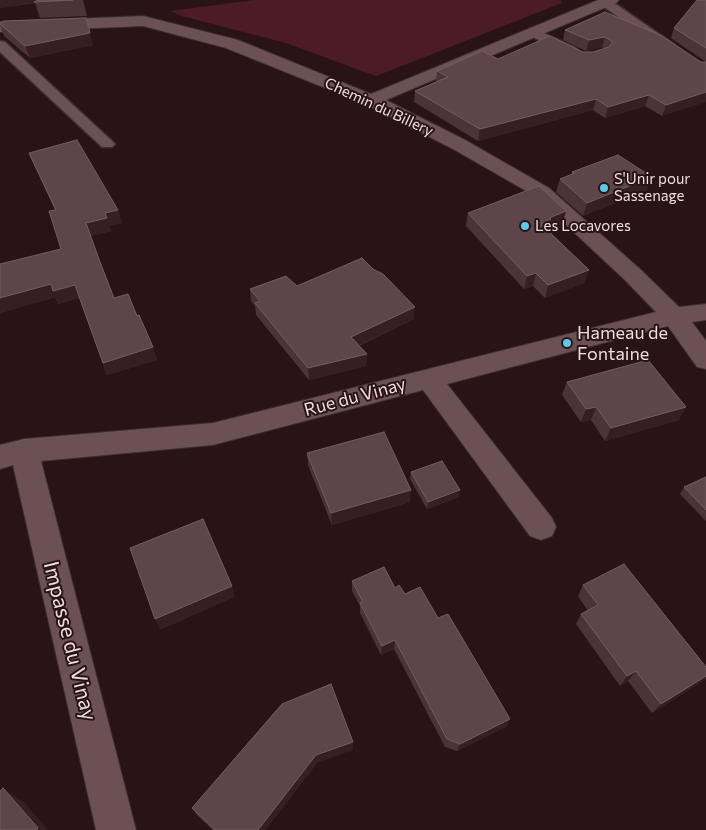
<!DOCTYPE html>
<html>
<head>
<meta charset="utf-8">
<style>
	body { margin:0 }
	canvas { display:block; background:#291317 }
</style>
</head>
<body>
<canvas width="706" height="830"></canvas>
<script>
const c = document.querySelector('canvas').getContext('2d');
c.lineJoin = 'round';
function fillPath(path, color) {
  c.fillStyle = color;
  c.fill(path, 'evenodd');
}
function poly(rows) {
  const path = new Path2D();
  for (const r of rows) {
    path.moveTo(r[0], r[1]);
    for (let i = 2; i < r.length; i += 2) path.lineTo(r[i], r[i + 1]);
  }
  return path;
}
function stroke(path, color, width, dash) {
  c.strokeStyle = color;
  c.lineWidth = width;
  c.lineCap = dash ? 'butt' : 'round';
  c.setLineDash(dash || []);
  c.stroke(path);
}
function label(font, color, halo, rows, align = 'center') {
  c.font = font + ' Commissioner,sans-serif';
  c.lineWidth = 4;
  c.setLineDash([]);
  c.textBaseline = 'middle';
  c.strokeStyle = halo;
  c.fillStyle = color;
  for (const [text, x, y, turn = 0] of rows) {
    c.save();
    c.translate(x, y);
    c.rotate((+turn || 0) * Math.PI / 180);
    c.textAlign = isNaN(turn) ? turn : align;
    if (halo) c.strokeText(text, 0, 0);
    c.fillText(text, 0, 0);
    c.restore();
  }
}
fillPath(poly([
	[254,0,561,0,562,3,376,76,286,43,182,16,170,11]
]), '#4d1b26');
const service = poly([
	[600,0,610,0,675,45,674,48,664,48,601,5,599,2,600,0],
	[533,28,576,48,577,51,576,54,566,54,529,35,527,32,529,29,533,28],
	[0,41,5,42,112,141,115,144,112,147,102,147,0,52,0,41]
]);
const minor = poly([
	[598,0,619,0,616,3,386,100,467,141,549,188,641,270,679,307,706,304,706,320,692,322,706,341,706,369,697,367,668,326,447,384,552,518,556,527,552,536,541,540,530,536,423,390,213,445,41,461,136,830,96,830,13,465,0,469,0,445,24,439,213,423,656,312,625,280,535,196,453,149,365,104,226,48,143,26,0,32,0,22,143,16,238,40,371,94,598,0]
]);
stroke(service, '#3c2d30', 3);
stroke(minor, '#3c2d30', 2);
fillPath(service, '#6b5054');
fillPath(minor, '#6b5054');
fillPath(poly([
	[0,0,83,0,87,16,40,18,35,3,0,8],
	[706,0,706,62,671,38,674,28],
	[605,12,701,62,662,116,645,106,605,118,593,110,478,141,414,102,415,91,436,82,437,71,498,59,583,52,593,52,604,49,602,47,586,51,563,40,565,30],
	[0,23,93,45,30,58,4,36,0,25],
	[29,153,118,210,122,223,109,226,111,231,90,236,114,298,137,316,157,360,107,375,79,298,58,304,55,297,0,313,0,264,61,249,55,210,34,165],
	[572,172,647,190,583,216,556,192,560,179,571,175],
	[468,213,563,224,549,230,548,231,589,270,584,283,545,298,533,286,524,289,466,226],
	[297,286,414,319,359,346,367,354,366,366,309,380,256,315,255,306,251,301,250,289],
	[567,382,679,420,605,441,591,420,581,422,562,395],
	[307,453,410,502,332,525,308,465],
	[411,472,459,497,427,509,410,479],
	[706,477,706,521,680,494,684,487],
	[352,581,395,588,438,618,507,726,457,751,445,747,394,649,381,655,360,613,360,606,352,591],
	[583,585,706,667,706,678,701,682,652,713,628,681,620,686,576,624,581,614,588,611,578,596],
	[353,750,317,763,265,830,213,830,197,815,192,808]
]), '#4b3337');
fillPath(poly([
	[0,0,57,0,34,2,35,3,0,8],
	[86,18,93,45,30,58,25,46],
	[605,37,602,47,586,51,589,40],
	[706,92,706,102,662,116,666,105],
	[649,95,645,106,605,118,608,107],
	[596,99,593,110,478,141,480,129],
	[652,177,647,190,583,216,587,203],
	[118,210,122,223,109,226,111,231,90,236,86,223,105,213],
	[566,211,563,224,549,230,548,233,541,224,549,218],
	[589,270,584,283,545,298,548,285],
	[536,273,533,286,524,289,527,276],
	[51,284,75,285,79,298,58,304,55,297,0,313,0,298],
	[415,307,414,319,351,349,351,337],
	[153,347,157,360,107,375,103,363],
	[367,354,366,366,309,380,308,368],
	[596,407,591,420,581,422,586,409],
	[686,407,679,420,605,441,611,428],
	[411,490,410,502,332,525,331,513],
	[460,490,459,497,427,509,428,502],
	[232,586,235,597,160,630,155,619],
	[395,640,394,649,381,655,382,646],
	[636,671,628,681,620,686,627,676],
	[706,676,706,678,701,682,652,713,661,704],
	[510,719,507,726,457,751,460,744],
	[353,742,353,750,317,763,265,830,258,830,316,755],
	[3,788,24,802,48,830,36,830]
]), '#361e22');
const building = poly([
	[38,0,73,0,34,2,38,0],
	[697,0,706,0,706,48,674,28,697,0],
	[605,12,662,36,701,62,706,62,706,92,666,105,649,95,608,107,596,99,480,129,415,91,448,77,437,71,482,51,498,59,550,36,583,52,593,52,609,47,613,42,605,37,589,40,565,30,605,12],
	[86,18,90,33,25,46,0,24,0,23,4,21,86,18],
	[77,140,118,210,105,213,107,218,86,223,100,262,114,298,128,294,137,316,139,315,153,347,103,363,75,285,53,291,51,284,0,298,0,264,61,249,49,211,56,210,29,153,77,140],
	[618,155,652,177,587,203,560,179,575,173,572,172,618,155],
	[539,186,566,211,549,218,551,219,541,224,589,270,548,285,536,273,527,276,468,213,539,186],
	[362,258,373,269,383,274,415,307,351,337,367,354,308,368,255,303,260,301,250,289,286,276,297,286,362,258],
	[648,360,686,407,611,428,596,407,586,409,567,382,648,360],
	[384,432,411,490,331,513,307,453,384,432],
	[442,461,460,490,428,502,411,472,442,461],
	[706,477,706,510,684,487,706,477],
	[203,519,232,586,155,619,130,548,203,519],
	[624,564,706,667,706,676,661,704,636,671,627,676,581,614,598,605,583,585,624,564],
	[384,567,395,588,399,585,405,594,420,587,438,618,448,614,510,719,460,744,447,739,395,640,382,646,360,603,363,602,352,581,384,567],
	[331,684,353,742,316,755,258,830,215,830,192,808,282,704,331,684],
	[3,788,38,828,36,830,0,830,0,791,3,788]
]);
fillPath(building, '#5d4549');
stroke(building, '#735d60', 1);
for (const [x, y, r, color] of [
	[604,188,5,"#5bc8e6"],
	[525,226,5,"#5bc8e6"],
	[567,343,5,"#5bc8e6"]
]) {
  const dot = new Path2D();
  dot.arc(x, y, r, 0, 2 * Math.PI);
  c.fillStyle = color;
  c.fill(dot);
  stroke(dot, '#291317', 2);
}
label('15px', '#eddddf', '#291317', [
	["Chemin du Billery",379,107,25]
]);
label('15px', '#eddddf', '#291317', [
	["S'Unir pour",614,179],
	["Sassenage",614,196],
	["Les Locavores",535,226]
], 'left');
label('18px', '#eddddf', '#291317', [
	["Hameau de",577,333],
	["Fontaine",577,354]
], 'left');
label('18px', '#eddddf', '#291317', [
	["Rue du Vinay",355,397,-15]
]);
label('21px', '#eddddf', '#291317', [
	["Impasse du Vinay",70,641,76]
]);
</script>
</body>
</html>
